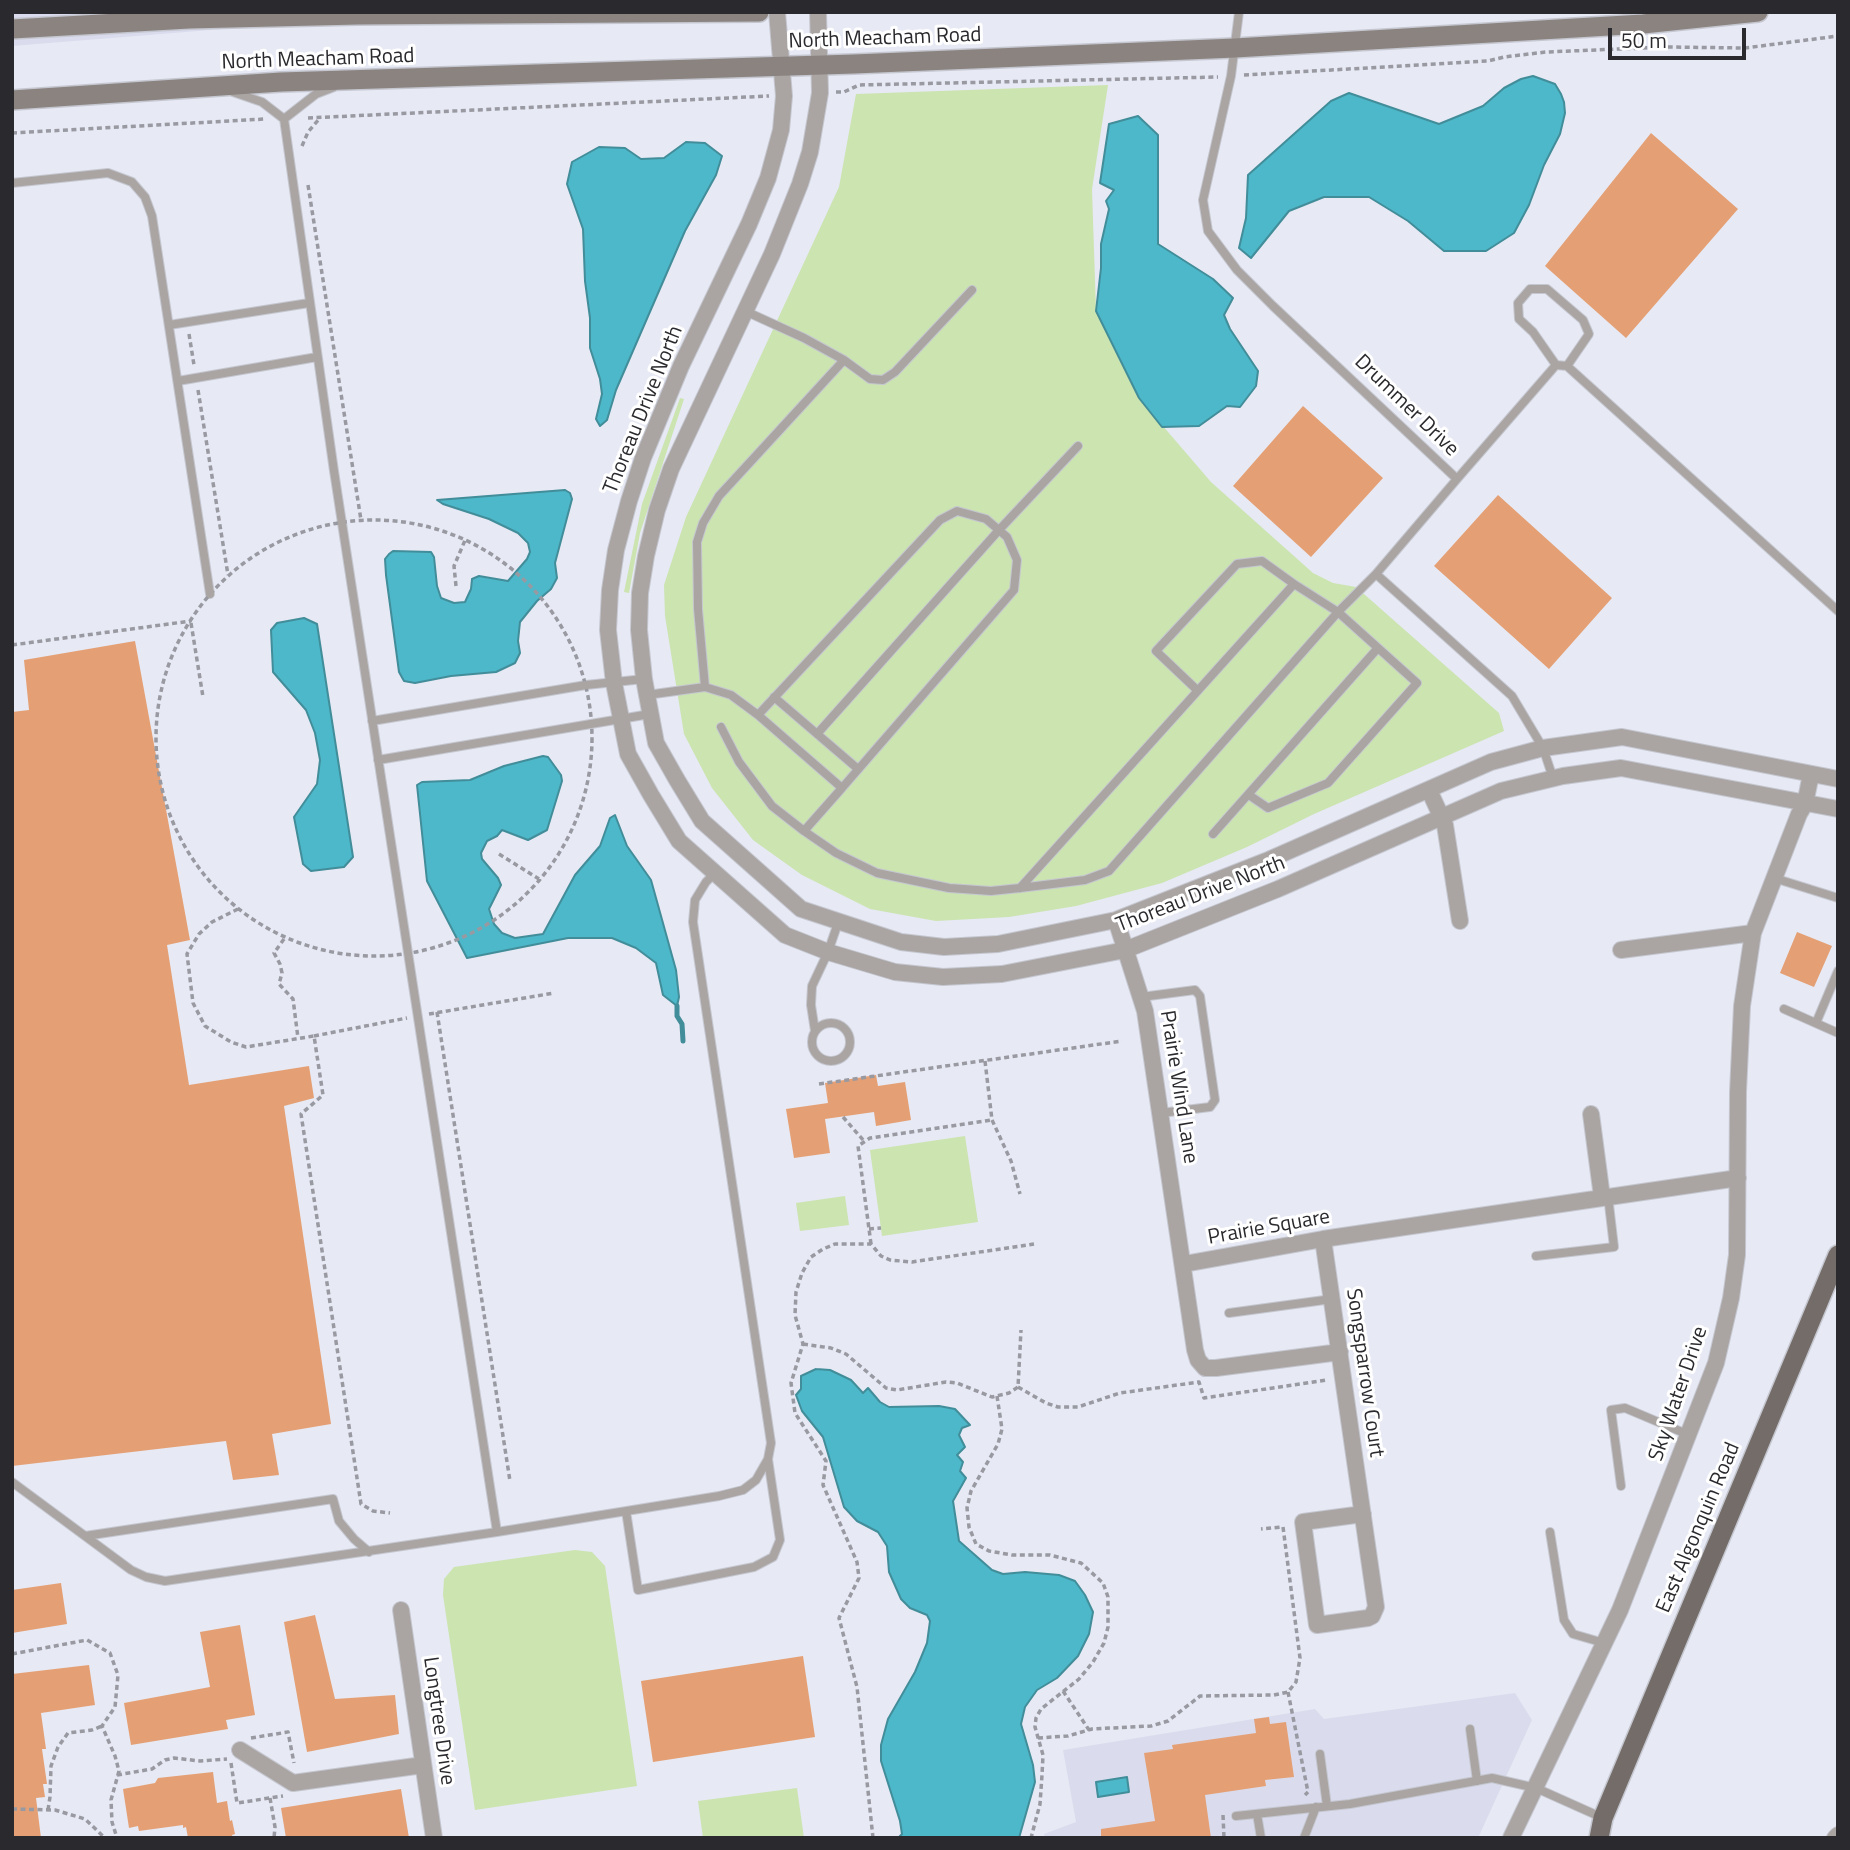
<!DOCTYPE html>
<html>
<head>
<meta charset="utf-8">
<style>
	body { margin:0 }
	#map { position:relative; width:1850px; height:1850px; overflow:hidden; background:#e7e9f4; font-family:"Titillium Web",sans-serif }
	canvas { display:block }
	.frame { position:absolute; inset:0; border:14px solid #2a2a2e; pointer-events:none }
	.scale { position:absolute; left:1608px; top:28px; width:138px; height:32px; box-sizing:border-box; border:4px solid #2a2a2e; border-top:0; padding-left:9px; font-size:21px; line-height:24px; white-space:nowrap; color:#2a2a2e; -webkit-text-stroke:5px #fff; paint-order:stroke }
</style>
</head>
<body>
<div id="map">
<canvas width="1850" height="1850"></canvas>
<div class="frame"></div>
<div class="scale">50 m</div>
</div>
<script>
const c = document.querySelector('canvas').getContext('2d');
c.lineJoin = 'round';
function fillPath(path, color) {
  c.fillStyle = color;
  c.fill(path, 'evenodd');
}
function poly(rows) {
  const path = new Path2D();
  for (const r of rows) {
    if (r.length === 3) {
      path.moveTo(r[0] + r[2], r[1]);
      path.arc(r[0], r[1], r[2], 0, 2 * Math.PI);
      continue;
    }
    path.moveTo(r[0], r[1]);
    for (let i = 2; i < r.length; i += 2) path.lineTo(r[i], r[i + 1]);
  }
  return path;
}
function stroke(path, color, width, dash) {
  c.strokeStyle = color;
  c.lineWidth = width;
  c.lineCap = dash ? 'butt' : 'round';
  c.setLineDash(dash || []);
  c.stroke(path);
}
function label(font, color, halo, rows, align = 'center') {
  c.font = font + ' "Titillium Web",sans-serif';
  c.lineWidth = 6;
  c.setLineDash([]);
  c.textBaseline = 'middle';
  c.strokeStyle = halo;
  c.fillStyle = color;
  for (const [text, x, y, turn = 0] of rows) {
    c.save();
    c.translate(x, y);
    c.rotate((+turn || 0) * Math.PI / 180);
    c.textAlign = isNaN(turn) ? turn : align;
    if (halo) c.strokeText(text, 0, 0);
    c.fillText(text, 0, 0);
    c.restore();
  }
}
fillPath(poly([
	[12,12,470,12,347,19,12,46],
	[1515,1693,1532,1720,1478,1838,1045,1838,1044,1834,1076,1822,1063,1750,1315,1709,1324,1719]
]), '#dadcee');
fillPath(poly([
	[1108,85,1092,189,1096,311,1144,404,1211,482,1313,573,1333,583,1356,587,1499,713,1504,731,1314,814,1247,847,1162,883,1076,906,1009,917,936,921,870,909,802,875,753,840,712,788,684,734,665,616,664,585,686,517,839,187,856,94],
	[680,398,684,399,640,533,629,593,624,592,642,504],
	[965,1136,978,1222,882,1236,870,1150],
	[845,1196,849,1225,800,1231,796,1203],
	[575,1550,592,1552,605,1566,637,1786,475,1810,443,1595,444,1579,454,1567],
	[797,1788,804,1838,703,1838,698,1801]
]), '#cbe4b0');
const water = poly([
	[1533,76,1555,84,1561,94,1564,102,1565,113,1560,134,1544,165,1529,205,1514,233,1486,251,1444,251,1408,221,1369,197,1324,197,1289,211,1251,258,1239,248,1246,218,1248,175,1331,101,1349,93,1439,124,1483,106,1504,88,1521,79,1533,76],
	[1138,116,1158,135,1158,244,1213,279,1233,298,1224,315,1230,329,1258,371,1256,386,1240,407,1227,406,1199,426,1162,427,1139,398,1096,311,1101,268,1101,244,1109,209,1106,201,1114,190,1100,183,1109,124,1138,116],
	[686,142,705,143,722,156,716,175,685,231,616,390,607,420,600,426,596,419,602,394,600,379,590,348,590,318,585,281,583,229,567,184,572,162,599,147,625,148,641,159,664,158,686,142],
	[565,490,570,493,572,499,555,563,557,578,551,589,537,601,520,622,518,641,520,653,515,663,496,672,451,676,415,683,404,681,399,672,386,575,385,559,389,554,393,551,431,552,434,557,437,586,441,598,454,603,465,602,471,589,472,579,479,576,508,581,527,559,530,552,528,543,518,533,489,519,443,504,437,500,565,490],
	[304,618,317,624,353,857,344,867,311,871,303,864,294,817,317,784,320,760,315,733,306,710,273,672,271,630,277,623,304,618],
	[543,756,548,757,561,775,562,781,547,830,528,840,502,830,497,836,487,841,481,853,482,859,498,878,501,885,489,909,494,924,502,933,515,938,543,934,575,875,600,846,610,818,615,815,627,846,651,880,676,970,679,997,677,1006,663,995,656,963,636,948,612,938,568,938,467,958,427,881,417,785,422,782,470,780,504,766,543,756],
	[816,1369,830,1370,851,1380,863,1393,868,1388,880,1402,889,1407,939,1406,955,1409,970,1425,962,1428,959,1435,965,1447,957,1455,963,1462,960,1471,966,1478,953,1501,959,1541,992,1570,1003,1574,1025,1572,1059,1575,1075,1581,1085,1595,1093,1612,1089,1634,1078,1656,1057,1678,1037,1690,1025,1707,1021,1724,1033,1765,1035,1782,1019,1838,898,1838,902,1834,900,1821,881,1761,881,1745,888,1719,915,1672,927,1643,930,1621,927,1615,910,1608,901,1599,889,1572,887,1546,878,1532,857,1521,844,1507,823,1437,802,1411,796,1395,801,1389,801,1376,816,1369],
	[1127,1777,1129,1792,1098,1797,1096,1782,1127,1777]
]);
fillPath(water, '#4db8c9');
stroke(water, '#428d9a', 2);
stroke(poly([
	[677,1006,677,1016,682,1024,683,1041]
]), '#428d9a', 5);
fillPath(poly([
	[1651,133,1738,209,1626,338,1545,266],
	[1303,406,1383,478,1311,557,1233,486],
	[1498,495,1612,598,1549,669,1434,566],
	[135,641,190,940,167,945,189,1085,309,1066,314,1098,284,1106,331,1424,272,1434,279,1475,233,1480,226,1441,12,1466,12,712,29,710,24,660],
	[1797,932,1832,946,1814,987,1780,973],
	[876,1075,878,1086,905,1082,911,1120,876,1126,874,1112,825,1119,830,1153,794,1158,786,1109,828,1103,825,1083],
	[61,1583,67,1624,12,1633,12,1590],
	[315,1615,335,1699,395,1695,399,1734,307,1752,284,1622],
	[240,1625,255,1715,226,1720,228,1729,131,1745,124,1703,210,1687,200,1632],
	[803,1656,815,1737,653,1762,641,1681],
	[89,1665,95,1705,41,1713,46,1749,42,1749,47,1784,43,1784,45,1797,36,1798,41,1838,12,1838,12,1674],
	[1269,1717,1270,1724,1286,1722,1294,1777,1265,1780,1266,1786,1205,1795,1211,1838,1101,1838,1101,1829,1155,1821,1144,1753,1173,1749,1172,1745,1256,1733,1254,1719],
	[213,1772,217,1803,227,1801,230,1821,232,1820,235,1834,232,1835,233,1838,188,1838,186,1827,183,1828,183,1825,139,1831,138,1826,129,1828,123,1789,155,1783,158,1778],
	[401,1789,409,1838,286,1838,281,1808]
]), '#e4a074');
const service = poly([
	[1239,12,1231,76,1203,200,1208,231,1237,270,1273,306,1457,479,1376,574,1512,696,1543,748,1553,778],
	[233,92,262,102,284,119,334,471,497,1532],
	[284,119,316,94,334,87],
	[12,183,108,173,132,182,145,197,152,216,210,594],
	[745,311,804,338,844,360],
	[169,325,309,303],
	[1556,365,1533,332,1519,319,1518,303,1530,289,1547,289,1583,320,1589,334,1567,366],
	[178,381,317,357],
	[1457,479,1556,365,1567,366,1838,611],
	[705,687,698,609,697,542,703,523,719,496,844,360,870,379,883,380,895,372,972,290],
	[1197,690,1156,651,1237,564,1262,561,1294,584],
	[647,695,705,687,731,695,758,715,842,788,804,831,772,806,739,762,721,727],
	[774,697,858,769],
	[758,715,940,520,957,511,986,519,1007,537,1017,560,1014,590,842,788],
	[372,721,586,685,644,679],
	[817,734,999,530,1078,446],
	[378,760,650,714],
	[804,831,836,853,877,873,949,888,991,891,1020,888,1085,880,1109,871,1338,612,1376,574],
	[1213,834,1377,649],
	[1774,878,1838,898],
	[1020,888,1294,584,1338,612,1417,683,1328,783,1268,808,1249,795],
	[1141,997,1195,990,1200,996,1215,1100,1210,1107,1161,1113],
	[1784,1009,1838,1033],
	[1816,1023,1838,971],
	[831,1042,19],
	[815,1031,811,1005,812,986,828,952,838,923],
	[1536,1256,1614,1247,1608,1196],
	[1229,1313,1332,1299],
	[12,1482,131,1570,146,1577,165,1581,497,1532,719,1496,743,1490,756,1480,768,1459,771,1443,693,922,695,900,706,882,714,874],
	[1621,1486,1611,1410,1625,1408,1689,1435],
	[626,1511,638,1590,754,1567,773,1557,780,1540,768,1459],
	[1550,1532,1564,1620,1573,1634,1604,1643],
	[85,1536,333,1499,339,1521,354,1539,369,1552],
	[1470,1729,1477,1781],
	[1320,1754,1327,1806],
	[1257,1814,1261,1838],
	[1236,1816,1350,1804,1492,1778,1536,1788,1603,1818],
	[1304,1838,1316,1807]
]);
const minor = poly([
	[777,12,784,96,781,130,768,178,749,224,681,366,643,458,629,501,616,550,610,590,608,630,614,683,628,754,651,795,679,841,785,935,828,952,895,972,943,977,1002,974,1125,950,1278,889,1501,791,1563,776,1621,768,1838,809],
	[818,12,820,93,810,152,800,184,772,254,671,469,657,510,646,556,640,593,639,630,644,679,656,743,677,780,702,821,801,909,901,942,944,947,998,944,1116,920,1266,861,1491,762,1543,748,1622,737,1838,779],
	[1429,790,1445,825,1460,921],
	[1116,920,1145,1011,1195,1350,1198,1360,1205,1368,1216,1368,1340,1352],
	[1621,950,1753,933],
	[1591,1114,1602,1197],
	[1323,1239,1376,1607,1372,1616,1368,1618,1317,1625,1303,1522,1363,1514],
	[1184,1264,1323,1239,1738,1178],
	[401,1610,434,1838],
	[240,1750,293,1783,423,1765],
	[1511,1838,1620,1610,1716,1363,1731,1298,1737,1255,1738,1092,1742,1006,1753,933,1799,814,1805,804,1811,774],
	[1835,1838,1838,1835]
]);
const secondary = poly([
	[12,29,189,19,358,15,759,12],
	[12,100,281,82,854,64,1235,48,1643,24,1758,12]
]);
const primary = poly([
	[1599,1838,1603,1818,1838,1255]
]);
stroke(service, '#c5c7d0', 10);
stroke(minor, '#c5c7d0', 18);
stroke(secondary, '#c5c7d0', 22);
stroke(primary, '#c5c7d0', 22);
stroke(poly([
	[1244,75,1488,61,1504,57,1546,52,1668,47,1745,48,1838,36],
	[836,92,844,92,859,85,1218,77],
	[308,118,769,96],
	[12,133,265,119],
	[302,146,308,132,320,118],
	[308,185,361,520],
	[189,334,194,365],
	[198,390,228,575],
	[374,738,218],
	[456,586,454,566,466,538],
	[191,623,203,697],
	[12,645,191,621],
	[499,854,539,879],
	[238,909,212,922,199,934,187,954,193,1003,205,1026,231,1042,246,1047,314,1036,323,1095,301,1114,361,1504,373,1511,390,1513],
	[284,939,274,953,280,964,282,973,279,984,293,999,298,1038],
	[437,1012,510,1481],
	[429,1014,554,993],
	[314,1036,407,1018],
	[985,1061,992,1120,1011,1161,1020,1194],
	[819,1084,1122,1041],
	[843,1117,864,1141],
	[869,1229,881,1228],
	[871,1244,858,1146,870,1138,992,1120],
	[803,1344,831,1348,846,1354,886,1388,897,1390,946,1382,957,1383,992,1397,1009,1393,1018,1387,1021,1330],
	[1018,1387,1046,1403,1058,1407,1078,1407,1120,1393,1199,1382,1204,1398,1327,1380],
	[997,1396,1002,1429,998,1444,971,1491,967,1508,969,1527,976,1544,989,1551,1012,1555,1050,1555,1081,1563,1103,1583,1108,1597,1108,1627,1104,1643,1093,1662,1079,1679,1041,1709,1036,1718,1035,1727,1043,1755,1042,1775,1040,1804,1031,1838],
	[12,1654,87,1640,110,1653,118,1675,115,1707,102,1726,115,1756,119,1771,111,1800,112,1822,117,1838],
	[1063,1691,1089,1730],
	[1288,1692,1308,1792,1305,1795],
	[251,1738,288,1732,294,1763],
	[1038,1738,1068,1736,1092,1729,1151,1726,1168,1721,1200,1696,1274,1695,1288,1692,1296,1682,1300,1658,1283,1527,1261,1529],
	[231,1763,237,1803,283,1796],
	[117,1775,152,1769,165,1760,174,1758,200,1761,227,1759],
	[270,1798,275,1827,274,1838],
	[12,1809,55,1810,85,1819,105,1838],
	[48,1810,50,1797,51,1766,58,1747,68,1733,92,1730,102,1726],
	[1223,1815,1224,1838],
	[873,1838,857,1687,839,1618,859,1578,857,1562,823,1485,826,1461,795,1413,791,1383,803,1344,795,1315,796,1292,802,1273,811,1257,823,1249,835,1244,871,1244,881,1256,890,1260,912,1262,1034,1244]
]), '#9899a1', 3.5, [5, 3.5]);
stroke(service, '#aaa5a3', 8);
stroke(minor, '#aaa5a3', 16);
stroke(secondary, '#8b8380', 19);
stroke(primary, '#746c68', 19);
label('21px', '#2a2a2e', '#fff', [
	["North Meacham Road",885,39,-2],
	["North Meacham Road",318,60,-2],
	["Drummer Drive",1406,406,44],
	["Thoreau Drive North",644,410,-68],
	["Thoreau Drive North",1201,895,-21],
	["Prairie Wind Lane",1178,1087,81],
	["Prairie Square",1269,1228,-10],
	["Songsparrow Court",1364,1373,82],
	["Sky Water Drive",1679,1394,-71],
	["East Algonquin Road",1699,1528,-67],
	["Longtree Drive",438,1721,82]
]);
</script>
</body>
</html>
